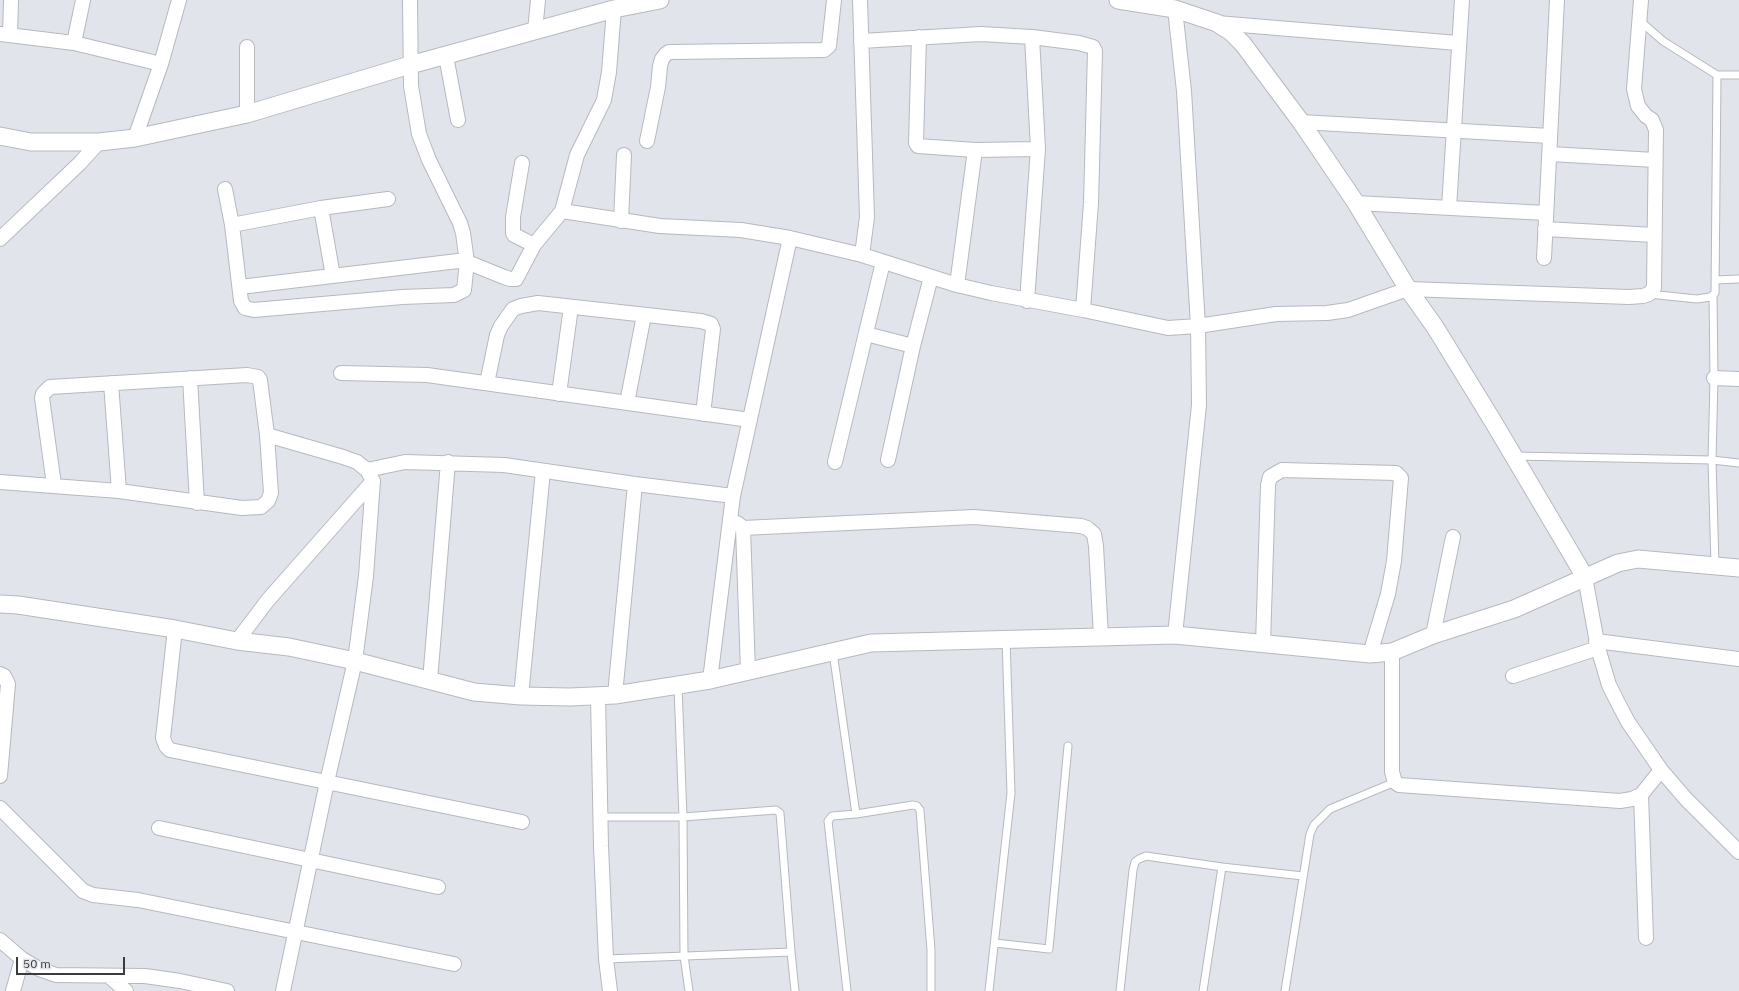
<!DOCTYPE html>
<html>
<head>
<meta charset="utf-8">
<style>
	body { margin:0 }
	#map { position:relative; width:1739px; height:991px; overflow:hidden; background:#e1e5eb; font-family:"IBM Plex Sans",sans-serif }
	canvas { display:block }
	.scale { position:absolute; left:16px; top:957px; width:109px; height:18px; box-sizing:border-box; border:2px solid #393b3d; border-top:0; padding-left:5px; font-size:12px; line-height:14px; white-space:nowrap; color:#393b3d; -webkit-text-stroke:3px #e1e5eb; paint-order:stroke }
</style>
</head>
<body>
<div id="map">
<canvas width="1739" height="991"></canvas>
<div class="scale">50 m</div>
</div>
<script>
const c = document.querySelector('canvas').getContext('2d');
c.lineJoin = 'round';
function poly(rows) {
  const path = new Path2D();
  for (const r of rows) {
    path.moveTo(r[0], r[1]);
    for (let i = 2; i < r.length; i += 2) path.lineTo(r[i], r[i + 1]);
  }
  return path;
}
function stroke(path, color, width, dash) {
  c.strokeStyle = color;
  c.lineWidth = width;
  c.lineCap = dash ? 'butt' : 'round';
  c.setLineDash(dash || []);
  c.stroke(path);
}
const service = poly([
	[1640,21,1663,41,1717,75,1715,293,1710,297,1697,299,1649,294],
	[1717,75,1739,75],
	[1716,280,1739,279],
	[1713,295,1714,378,1712,460,1715,565],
	[1515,456,1712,460,1739,463],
	[833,652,856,814],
	[678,686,683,817,684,956,689,991],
	[600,817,683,817,776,810,780,813,791,952,795,991],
	[995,943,1049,949,1068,746],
	[606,959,791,952],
	[847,991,828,821,832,816,856,814,913,805,917,806,920,810,931,950,931,991],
	[989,991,1011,793,1006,639],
	[1120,991,1133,870,1135,862,1139,859,1146,856,1222,867,1303,876],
	[1203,991,1222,867],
	[1285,991,1310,834,1314,825,1330,809,1395,782]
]);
const minor = poly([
	[860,0,867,217,862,255],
	[1175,9,1184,91,1198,326,1199,405,1175,635],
	[1217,23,1458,43],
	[535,31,538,0],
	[0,34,74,43,161,64],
	[10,35,11,0],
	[919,37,916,143,918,146,975,150,1038,149],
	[861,41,981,34,1032,37,1079,43,1093,47,1095,51,1091,203,1083,310],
	[74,43,83,0],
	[446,56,458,120],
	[247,114,247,47],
	[1301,122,1550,136],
	[135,138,161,64,179,0],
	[647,141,658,87,660,66,662,59,666,54,669,52,824,50,829,46,834,0],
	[1550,154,1655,160],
	[522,163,513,217,513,233,514,235,534,245],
	[225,189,232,225,241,301,245,308,254,310,402,297,454,295,464,290,467,262,463,233,460,223,429,160,419,134,411,86,410,0],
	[1356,203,1546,213],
	[321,208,333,276],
	[1449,208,1462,0],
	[562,211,660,226,741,230,790,238,862,255,957,285,991,293,1083,310,1168,328,1198,326,1276,314,1327,313,1348,310,1408,289,1629,297,1643,296,1649,294,1654,288,1656,130,1652,120,1646,116,1638,106,1634,89,1641,0],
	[621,221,624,155],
	[232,225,321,208,388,199],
	[1545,229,1654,235],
	[0,239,80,163,99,142],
	[1544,258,1557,0],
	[957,285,975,150],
	[240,287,458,261,467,262,504,277,510,279,516,279,534,245,562,211,577,155,604,100,609,72,614,9],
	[1027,301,1038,149,1032,37],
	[866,334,913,346],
	[341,373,427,375,750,420],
	[190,378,197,503],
	[1714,378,1739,379],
	[111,383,119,491],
	[487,383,497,335,501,326,513,309,521,306,538,303,701,321,711,324,713,329,703,414],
	[559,394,571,307],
	[627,403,644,315],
	[267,435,343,457,357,462,367,470,373,481,366,576,355,661,327,782,283,991],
	[888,460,913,346,931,277],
	[835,462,883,262],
	[367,470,405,462,504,465,635,484,733,496,710,680],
	[0,482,119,491,242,508,261,507,268,501,271,493,267,435,260,380,258,377,247,375,50,387,43,394,42,398,54,485],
	[733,496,790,238],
	[737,523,743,528,748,671],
	[743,528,974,517,1081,526,1087,528,1094,534,1096,546,1101,637],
	[1585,577,1598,648,1609,685,1618,703,1628,722,1661,770,1686,799,1739,852],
	[175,629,163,738,166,746,170,750,522,822],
	[1433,635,1453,537],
	[237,641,268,600,373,481],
	[1596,641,1739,659],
	[1263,644,1268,485,1270,477,1282,470,1396,473,1401,478,1394,561,1388,594,1370,654],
	[1392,652,1392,772,1395,782,1399,785,1620,801,1632,799,1641,795,1661,770],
	[0,674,4,676,8,684,0,776],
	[1513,676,1598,648],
	[430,681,448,462],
	[615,695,635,484],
	[521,696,543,471],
	[598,697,601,846,606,959,610,991],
	[1641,795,1646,938],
	[0,808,83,891,93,895,138,900,454,964],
	[159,828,438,887],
	[0,940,22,959,39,969,56,975,145,976,180,981,227,991],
	[109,976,126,991],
	[13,991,22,959]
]);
const tertiary = poly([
	[1118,0,1175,9,1217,23,1231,32,1243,44,1301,122,1356,203,1408,289,1435,327,1494,423,1585,577],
	[0,136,31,142,99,142,135,138,247,114,410,65,614,9,660,0],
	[0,604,18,605,175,629,237,641,289,647,355,661,474,692,521,696,570,697,615,695,710,680,871,643,1175,635,1370,654,1392,652,1433,635,1514,609,1618,563,1638,559,1739,568]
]);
stroke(service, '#b5b9be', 9);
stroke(minor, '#b5b9be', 16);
stroke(tertiary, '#b5b9be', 19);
stroke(service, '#fff', 7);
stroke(minor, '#fff', 14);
stroke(tertiary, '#fff', 17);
</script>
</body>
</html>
